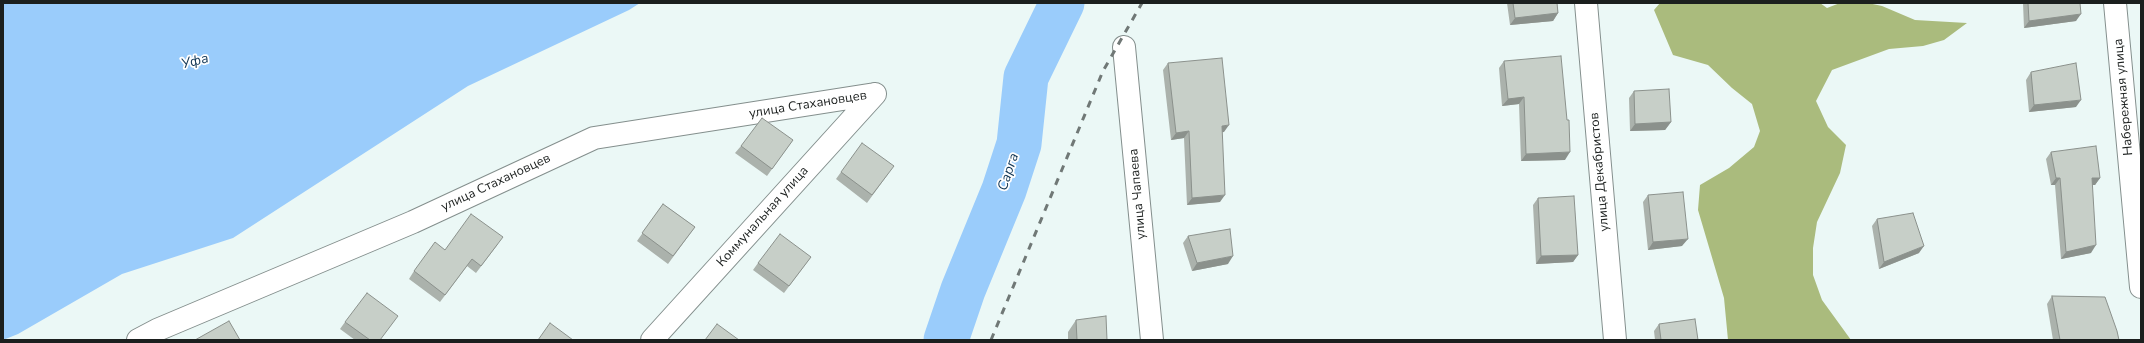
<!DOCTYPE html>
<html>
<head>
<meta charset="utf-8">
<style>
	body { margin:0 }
	#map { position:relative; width:2144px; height:343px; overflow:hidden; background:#ebf8f6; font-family:"Nunito Sans",sans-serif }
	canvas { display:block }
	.frame { position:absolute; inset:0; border:4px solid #1b1f1e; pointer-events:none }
</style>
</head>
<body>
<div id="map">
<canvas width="2144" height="343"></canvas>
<div class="frame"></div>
</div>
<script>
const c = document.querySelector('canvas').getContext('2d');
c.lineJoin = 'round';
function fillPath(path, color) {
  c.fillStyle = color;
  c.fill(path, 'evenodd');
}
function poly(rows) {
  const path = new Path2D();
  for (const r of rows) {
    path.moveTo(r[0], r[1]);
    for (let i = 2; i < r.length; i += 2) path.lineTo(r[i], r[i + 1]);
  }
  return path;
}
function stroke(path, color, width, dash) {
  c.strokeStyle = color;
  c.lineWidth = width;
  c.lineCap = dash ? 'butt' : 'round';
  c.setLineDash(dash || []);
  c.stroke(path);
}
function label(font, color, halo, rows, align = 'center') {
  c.font = font + ' "Nunito Sans",sans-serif';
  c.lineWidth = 3.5;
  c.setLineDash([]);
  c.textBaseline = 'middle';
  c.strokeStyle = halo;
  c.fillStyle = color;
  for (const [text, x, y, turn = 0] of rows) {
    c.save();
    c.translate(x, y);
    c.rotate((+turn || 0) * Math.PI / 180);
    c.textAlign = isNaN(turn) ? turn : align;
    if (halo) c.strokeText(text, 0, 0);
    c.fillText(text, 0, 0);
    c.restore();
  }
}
fillPath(poly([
	[1660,3,1820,3,1827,8,1840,3,1868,3,1882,6,1915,20,1967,23,1944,40,1923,46,1889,49,1832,70,1816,101,1828,127,1846,145,1840,173,1817,222,1813,248,1813,275,1822,300,1851,340,1728,340,1724,298,1698,210,1700,185,1729,168,1754,147,1760,131,1752,104,1732,88,1708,65,1673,55,1654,10]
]), '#aabb7d');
fillPath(poly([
	[3,3,640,3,629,10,468,86,233,238,122,274,18,334,3,340]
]), '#9accfb');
stroke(poly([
	[946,340,963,290,1004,190,1019,144,1026,77,1062,3]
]), '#9accfb', 45);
const minor = poly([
	[1586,3,1615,340],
	[2115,3,2141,287],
	[1124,47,1152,340],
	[138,340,157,330,413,222,594,138,875,94],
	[652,340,875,94]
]);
stroke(minor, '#848f8d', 24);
stroke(minor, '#fff', 22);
stroke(poly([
	[991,340,1103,71,1142,3]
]), '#707876', 3, [7, 7]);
fillPath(poly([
	[1507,3,1557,3,1558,13,1553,21,1510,25],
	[2023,3,2080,3,2076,21,2024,28],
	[1504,61,1565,160,1521,161,1519,104,1502,106,1499,68],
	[1168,63,1224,132,1222,132,1220,202,1187,205,1184,138,1171,140,1163,70],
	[2031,72,2076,107,2029,112,2026,80],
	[1634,91,1671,122,1665,130,1630,131,1629,98],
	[793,140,767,176,735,153,741,146],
	[2051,152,2100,178,2095,185,2092,185,2091,253,2061,259,2055,185,2051,185,2046,159],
	[841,172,888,174,867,203,836,179],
	[1648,195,1682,246,1648,250,1643,202],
	[1538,198,1578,255,1573,262,1536,264,1533,205],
	[663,204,695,227,668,264,637,241],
	[1877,219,1919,253,1879,269,1872,226],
	[1188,236,1228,264,1192,271,1183,243],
	[498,244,476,273,467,266,440,302,409,279,414,271,445,250],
	[811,257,784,293,753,270,758,263],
	[2052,296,2119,340,2053,340,2047,304],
	[1076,320,1107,340,1068,340,1068,332],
	[345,322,381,340,355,340,340,329],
	[1659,324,1698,340,1655,340,1654,331]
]), '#abb2ac');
fillPath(poly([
	[1558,13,1553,21,1510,25,1515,18],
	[2081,14,2076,21,2024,28,2029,21],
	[1524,97,1519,104,1502,106,1508,99],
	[2081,100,2076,107,2029,112,2034,105],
	[1671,122,1665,130,1630,131,1635,124],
	[1229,125,1224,132,1217,133,1222,126],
	[1189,131,1184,138,1171,140,1176,133],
	[1570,152,1565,160,1521,161,1526,154],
	[2056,178,2060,178,2055,185,2051,185],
	[2092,178,2100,178,2095,185,2087,185],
	[1225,195,1220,202,1187,205,1192,198],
	[1688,239,1682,246,1648,250,1653,242],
	[2096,245,2091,253,2061,259,2066,252],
	[1924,246,1919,253,1879,269,1884,262],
	[1578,255,1573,262,1536,264,1541,256],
	[1233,256,1228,264,1192,271,1197,263]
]), '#8b918c');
const building = poly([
	[1513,3,1557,3,1558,13,1515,18,1513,3],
	[2028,3,2080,3,2081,14,2029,21,2028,3],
	[1561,56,1567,120,1569,120,1570,152,1526,154,1524,97,1508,99,1504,61,1561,56],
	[1222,58,1229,125,1222,126,1225,195,1192,198,1189,131,1176,133,1168,63,1222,58],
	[2076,63,2081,100,2034,105,2031,72,2076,63],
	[1669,89,1671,122,1635,124,1634,91,1669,89],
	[762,118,793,140,772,169,741,146,762,118],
	[862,143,894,166,872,195,841,172,862,143],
	[2096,146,2100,178,2092,178,2096,245,2066,252,2060,178,2056,178,2051,152,2096,146],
	[1683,192,1688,239,1653,242,1648,195,1683,192],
	[1574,196,1578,255,1541,256,1538,198,1574,196],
	[663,204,695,227,673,256,642,233,663,204],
	[1913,213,1924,246,1884,262,1877,219,1913,213],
	[471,214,503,237,481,266,472,259,445,295,414,271,435,242,445,250,471,214],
	[1230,229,1233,256,1197,263,1188,236,1230,229],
	[780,234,811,257,789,286,758,263,780,234],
	[367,293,398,316,380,340,370,340,345,322,367,293],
	[2052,296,2105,297,2117,331,2119,340,2060,340,2052,296],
	[1106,316,1107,340,1077,340,1076,320,1106,316],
	[1695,319,1698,340,1661,340,1659,324,1695,319],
	[229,321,240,340,195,340,229,321],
	[550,323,573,340,538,340,550,323],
	[717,324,739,340,705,340,717,324]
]);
fillPath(building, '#c7cfc8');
stroke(building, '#8b918c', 1);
label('13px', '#1b1f1e', '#fff', [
	["Набережная улица",2124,97,-95],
	["улица Стахановцев",808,105,-9],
	["улица Декабристов",1600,172,-95],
	["улица Стахановцев",496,183,-25],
	["улица Чапаева",1138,194,-95],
	["Коммунальная улица",763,217,-48]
]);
label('italic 14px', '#113655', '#fff', [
	["Уфа",195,62,-14],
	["Сарга",1009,172,-71]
]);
</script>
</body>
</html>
